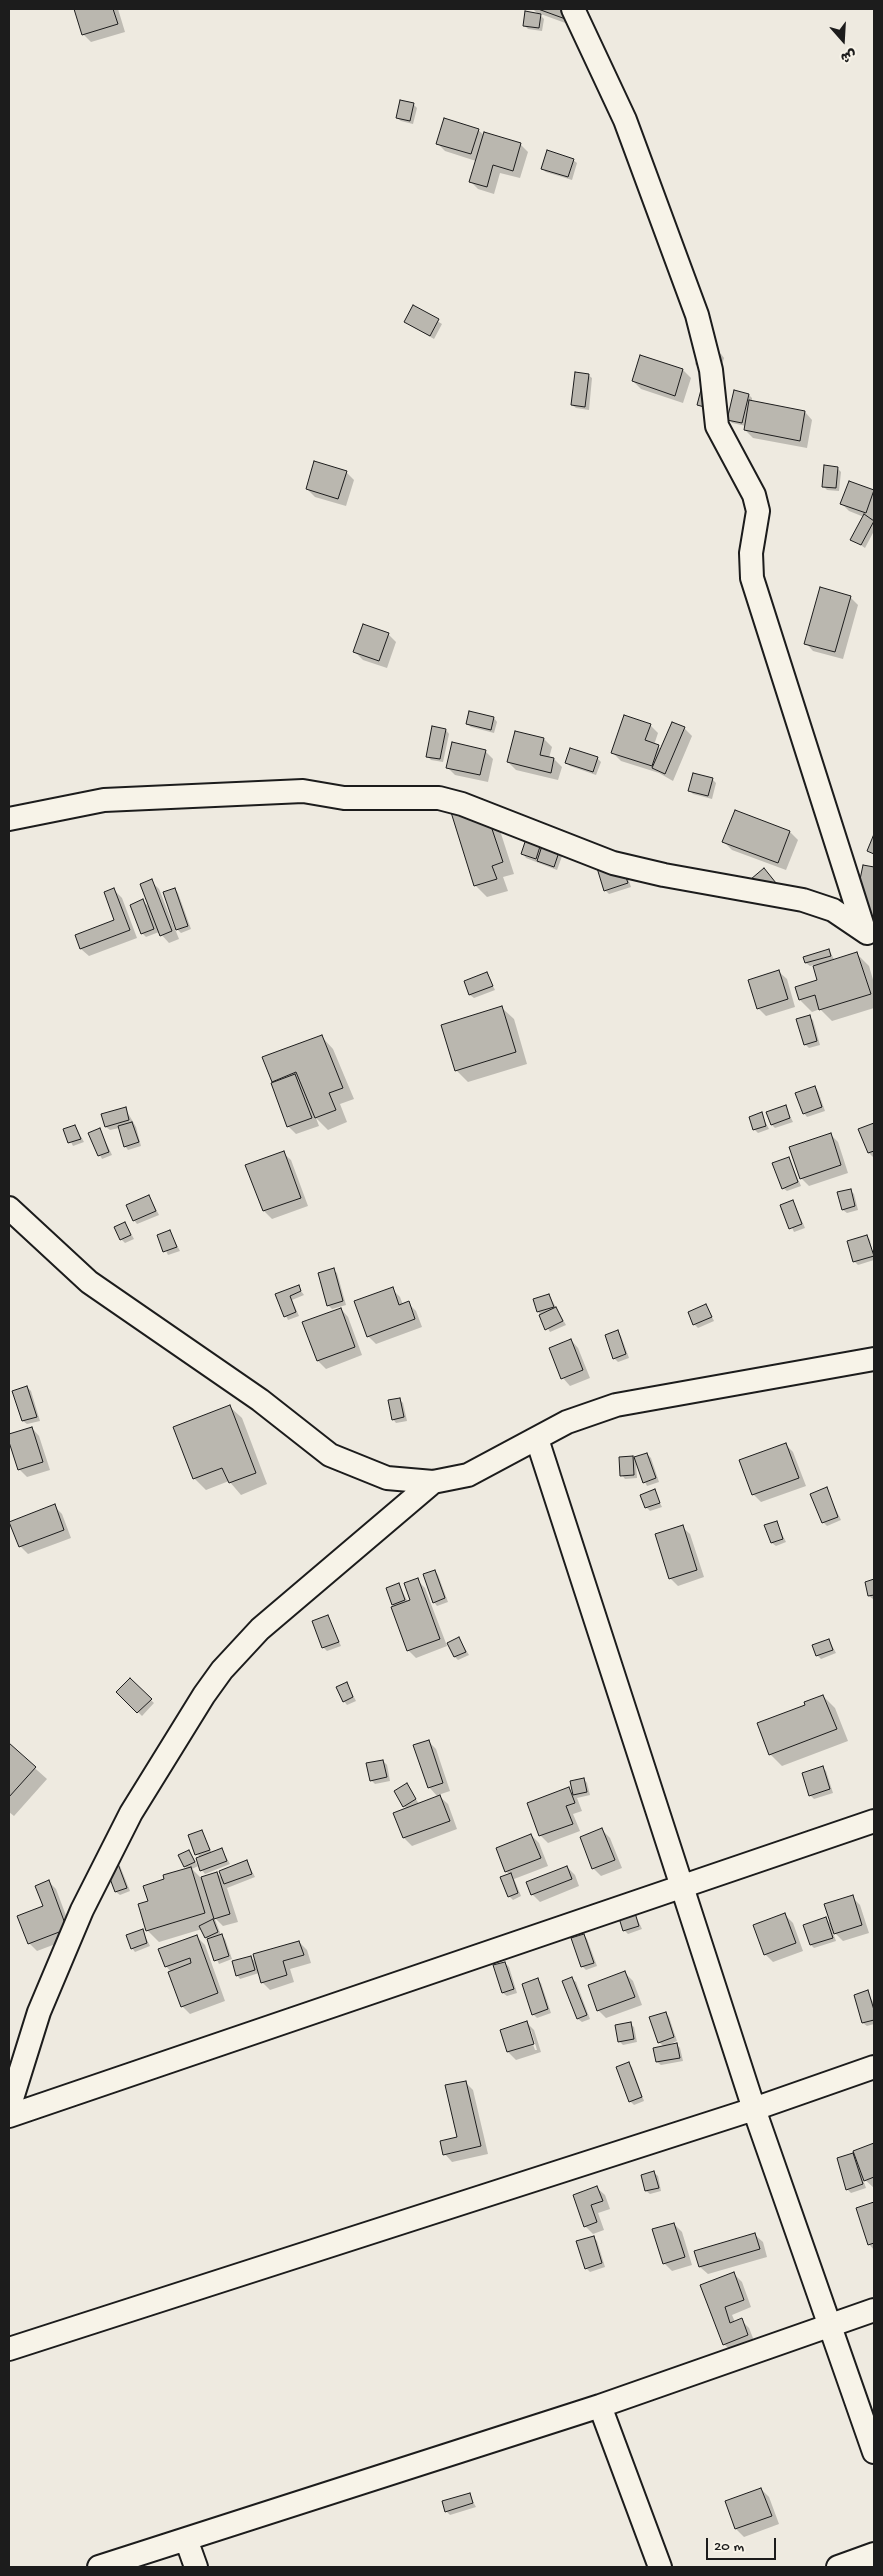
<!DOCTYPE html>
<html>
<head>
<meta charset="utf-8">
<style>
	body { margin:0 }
	#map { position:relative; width:883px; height:2576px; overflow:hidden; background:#eeeae0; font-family:"Gochi Hand","Playpen Sans Arabic",sans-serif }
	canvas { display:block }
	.frame { position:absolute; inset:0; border:10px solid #1c1c1c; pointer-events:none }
	.north { position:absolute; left:818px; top:15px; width:50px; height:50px; -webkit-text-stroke:4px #f7f3e8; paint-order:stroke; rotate:161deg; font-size:14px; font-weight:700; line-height:20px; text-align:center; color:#1c1c1c }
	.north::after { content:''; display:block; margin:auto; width:18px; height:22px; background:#1c1c1c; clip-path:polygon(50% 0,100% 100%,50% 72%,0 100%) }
	.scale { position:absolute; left:706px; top:2538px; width:70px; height:22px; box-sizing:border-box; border:2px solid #1c1c1c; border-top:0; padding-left:6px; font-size:15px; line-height:18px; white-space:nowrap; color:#1c1c1c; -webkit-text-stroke:4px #f7f3e8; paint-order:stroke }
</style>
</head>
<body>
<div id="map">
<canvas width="883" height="2576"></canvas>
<div class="frame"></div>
<div class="north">ش</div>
<div class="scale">20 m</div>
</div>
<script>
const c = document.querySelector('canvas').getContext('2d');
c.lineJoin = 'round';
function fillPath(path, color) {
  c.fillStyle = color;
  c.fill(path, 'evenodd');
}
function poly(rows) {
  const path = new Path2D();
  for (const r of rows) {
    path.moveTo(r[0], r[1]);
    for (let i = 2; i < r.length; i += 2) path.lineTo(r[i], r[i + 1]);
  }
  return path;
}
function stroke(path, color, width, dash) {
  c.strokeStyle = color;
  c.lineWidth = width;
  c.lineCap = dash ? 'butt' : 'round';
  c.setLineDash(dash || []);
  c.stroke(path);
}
fillPath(poly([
	[75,9,118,9,125,32,91,42,83,34],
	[533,9,585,9,579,28,538,13,544,19,542,31,528,29,524,25,539,15],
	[413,104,417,108,413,124,401,121,397,118],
	[478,130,484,135,520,144,528,152,520,178,500,173,494,194,478,189,470,181,476,161,445,151,437,143],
	[573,160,577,163,572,180,546,172,542,169],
	[414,307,442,324,434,339,410,325],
	[701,348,721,354,724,358,719,374,699,368,695,364],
	[641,356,683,370,691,378,683,403,641,389,633,381],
	[588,375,592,378,589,410,576,408,572,405],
	[735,391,749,395,752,398,752,402,805,412,812,420,807,448,753,438,745,430,746,426,732,423,728,419],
	[837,468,841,472,839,491,827,490,823,486],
	[346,472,354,480,346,506,315,497,307,489],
	[874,491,874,531,865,548,852,539,864,517,849,511,841,503],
	[850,597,858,605,843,659,813,651,806,643],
	[388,634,396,642,387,668,363,660,355,652],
	[494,718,497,722,494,733,471,727,467,724],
	[650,725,658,733,654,745,662,749,684,728,692,736,673,781,659,773,621,761,613,753],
	[446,730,449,734,443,762,431,760,427,756],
	[515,732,544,739,552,747,549,758,554,759,562,767,558,780,516,770,508,762],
	[485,751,493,759,488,782,455,775,447,767],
	[597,758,601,762,596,775,570,766,566,763],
	[694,775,713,780,716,783,712,799,693,794,689,790],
	[736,811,790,832,798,840,786,870,732,850,724,842],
	[494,812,514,874,503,877,508,891,487,897,475,885],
	[529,834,565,848,557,870,526,858,523,854],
	[624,866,631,887,609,894,605,890],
	[864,866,874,868,874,933,840,909,842,895,857,902],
	[151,881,159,889,179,939,169,943,159,932,146,937,142,933,143,901,150,908],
	[175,889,178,893,191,929,181,933,175,927],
	[114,890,122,898,137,938,89,956,81,949,76,936,116,921],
	[829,950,835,961,857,954,869,966,874,983,874,1008,832,1021,820,1009,812,1012,800,1000,796,988,819,981,814,965,810,966,806,963],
	[779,972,787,979,795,1007,766,1016,758,1008],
	[487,974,495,990,474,998,470,995],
	[502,1008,514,1019,527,1064,468,1082,456,1070],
	[809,1017,813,1020,820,1045,809,1048,805,1044],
	[322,1037,333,1049,354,1099,340,1104,347,1122,328,1130,316,1118,319,1126,296,1134,288,1126,273,1081],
	[815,1087,818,1091,825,1111,807,1117,804,1113],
	[785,1106,793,1122,775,1128,772,1125],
	[125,1108,136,1127,141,1146,128,1150,125,1146,119,1128,110,1130,106,1127,103,1115],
	[761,1114,769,1129,758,1133,754,1129],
	[874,1124,874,1158,869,1153,860,1130],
	[75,1126,84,1142,73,1146,65,1130],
	[100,1130,112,1155,102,1159,90,1134],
	[830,1134,838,1142,848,1173,809,1186,801,1178],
	[283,1153,291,1160,308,1206,272,1219,264,1211,247,1166],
	[789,1158,801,1186,787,1191,783,1188],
	[850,1190,854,1194,858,1210,847,1213,843,1210],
	[149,1196,159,1215,137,1224,134,1220],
	[793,1201,805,1228,794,1232,782,1206],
	[125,1223,134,1239,125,1243,121,1239],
	[170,1232,180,1251,168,1255,159,1236],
	[867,1236,870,1240,874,1260,858,1265,854,1261],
	[333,1270,337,1273,346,1305,332,1309,328,1305],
	[298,1287,304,1295,292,1300,299,1316,288,1320,276,1295],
	[392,1289,400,1297,403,1305,408,1303,416,1311,422,1327,376,1344,368,1336],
	[549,1295,566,1325,550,1332,538,1311],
	[706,1305,714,1321,698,1328,694,1324],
	[341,1309,348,1317,362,1355,326,1369,318,1361,304,1323],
	[618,1332,621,1336,629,1358,618,1362,614,1358],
	[571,1340,578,1348,590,1378,570,1386,563,1378],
	[27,1387,31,1391,40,1421,27,1424,23,1421,14,1391],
	[399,1399,403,1403,407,1421,396,1423,393,1419],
	[230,1407,242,1418,267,1484,241,1495,229,1481,206,1490,194,1478],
	[32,1428,39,1436,50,1470,27,1477,19,1469,9,1435],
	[785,1444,793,1452,806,1486,761,1502,753,1494],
	[647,1454,651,1458,659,1482,647,1486,636,1463,637,1478,625,1479,622,1475,632,1457],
	[826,1489,841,1520,827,1526,823,1522],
	[654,1491,662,1507,650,1511,646,1507],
	[54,1506,62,1514,71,1538,28,1554,20,1546],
	[776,1522,786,1542,776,1546,772,1543],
	[682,1527,690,1534,704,1577,678,1586,670,1578],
	[435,1571,438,1575,448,1602,437,1606,434,1602],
	[417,1580,425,1588,447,1646,416,1658,408,1650,393,1604,399,1585,408,1602,412,1601],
	[874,1581,874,1599,873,1599,869,1596,866,1583],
	[328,1616,341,1646,327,1651,324,1648,314,1622],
	[459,1639,469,1655,458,1660,455,1657],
	[829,1640,836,1653,821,1659,817,1655],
	[130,1680,154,1703,142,1716,118,1692],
	[347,1684,356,1701,347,1705,344,1701],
	[823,1696,835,1708,848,1741,782,1766,770,1754,807,1706],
	[428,1741,436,1749,450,1791,438,1795,448,1804,457,1829,412,1846,404,1838,395,1814,407,1809,404,1806,407,1785,419,1804,438,1797,429,1787],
	[9,1745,47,1779,14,1816,9,1812],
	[383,1761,387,1765,390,1781,375,1784,371,1780],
	[823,1768,826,1771,833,1793,814,1799,810,1795],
	[584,1779,587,1783,590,1795,577,1798,582,1811,573,1814,580,1831,548,1843,540,1835,568,1789,574,1795,571,1782],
	[602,1830,610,1838,622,1868,601,1876,593,1868],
	[201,1831,212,1853,222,1850,230,1864,205,1874,202,1870,200,1858,189,1836],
	[531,1835,539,1843,548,1866,514,1879,521,1896,513,1900,509,1896,510,1875,506,1871],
	[189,1851,198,1866,192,1869,201,1878,217,1873,223,1879,247,1862,255,1877,227,1888,238,1922,223,1926,214,1917,221,1935,225,1939,232,1959,219,1964,202,1929,159,1942,147,1930,150,1902,166,1880,187,1869,180,1856],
	[104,1861,118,1861,130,1891,120,1895,116,1892],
	[567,1867,575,1875,579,1886,540,1902,532,1894],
	[49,1882,56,1889,74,1937,37,1951,29,1943,44,1907],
	[852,1897,860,1905,869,1933,843,1941,832,1930,836,1941,814,1948,811,1945,826,1919,833,1926],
	[635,1914,642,1929,628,1934,624,1930],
	[785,1915,793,1923,803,1951,773,1962,765,1954],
	[142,1930,150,1946,135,1952,132,1948],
	[584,1935,587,1939,597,1966,586,1970,582,1966],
	[197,1937,205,1945,225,2001,190,2014,182,2006,171,1972,166,1966],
	[299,1942,307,1950,311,1963,290,1969,294,1982,270,1990,262,1982,259,1973,240,1979,237,1975,250,1957,257,1963],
	[505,1963,509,1967,517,1993,507,1996,503,1993],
	[625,1973,633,1981,642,2005,606,2018,598,2010,589,1986],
	[572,1979,576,1982,590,2019,582,2022,578,2019,564,1982],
	[538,1980,541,1983,551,2013,537,2018,533,2014],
	[868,1992,874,2004,874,2024,867,2026,863,2023,855,1995],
	[665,2013,669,2017,677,2041,666,2046,676,2044,680,2048,683,2061,661,2065,657,2062,664,2047,659,2042],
	[527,2023,534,2030,541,2052,516,2060,508,2052,502,2030],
	[528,2030,531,2030,537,2050,535,2050],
	[630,2024,634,2027,637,2042,623,2045,619,2041],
	[629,2064,632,2067,644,2101,634,2105,630,2101],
	[465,2082,473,2090,488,2154,452,2162,445,2154,459,2138],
	[874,2144,874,2188,862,2177,866,2188,851,2193,847,2189,853,2154,858,2159,855,2151],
	[654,2173,658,2176,661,2191,650,2194,646,2191],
	[597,2188,605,2195,610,2209,598,2213,604,2230,593,2234,585,2226,574,2196],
	[874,2203,874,2250,869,2244,857,2208],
	[674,2224,682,2232,692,2265,672,2271,664,2263],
	[755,2235,763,2242,767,2257,708,2274,700,2267],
	[593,2237,597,2241,605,2267,590,2272,586,2268],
	[734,2274,742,2282,751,2307,732,2315,735,2322,741,2320,749,2328,755,2343,732,2352,724,2344,702,2286],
	[761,2489,769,2497,779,2524,744,2537,736,2529,726,2502],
	[469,2494,476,2507,450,2515,446,2511]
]), '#0003');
const building = poly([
	[74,9,113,9,118,24,82,35,74,9],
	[538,9,575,9,571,21,538,9],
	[525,11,541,14,539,28,523,26,525,11],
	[400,100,414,103,410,121,396,118,400,100],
	[444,118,479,129,471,154,436,144,444,118],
	[484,132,521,143,513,171,493,165,487,187,469,182,484,132],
	[547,150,574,159,568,177,541,169,547,150],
	[413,305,439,319,430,336,404,322,413,305],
	[640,355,683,369,675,396,632,381,640,355],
	[575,372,589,374,585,407,571,405,575,372],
	[702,386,712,409,697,405,702,386],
	[734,390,749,394,742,423,727,420,734,390],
	[749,400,805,411,800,441,744,430,749,400],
	[314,461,347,471,338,499,306,489,314,461],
	[824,465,838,467,836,488,822,487,824,465],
	[849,481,874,490,866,513,840,504,849,481],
	[864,514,874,521,861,545,850,540,864,514],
	[820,587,851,596,835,652,804,644,820,587],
	[363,624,389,633,379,661,353,652,363,624],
	[469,711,494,717,491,730,466,724,469,711],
	[624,715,651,724,645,740,659,745,652,766,611,753,624,715],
	[672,722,685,727,665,774,652,768,672,722],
	[432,726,446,729,440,759,426,757,432,726],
	[515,731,544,738,540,755,554,758,551,773,507,762,515,731],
	[452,742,486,750,480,775,446,768,452,742],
	[570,748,598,757,593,772,565,763,570,748],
	[693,773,713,778,708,796,688,791,693,773],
	[482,799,503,862,492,866,497,879,474,886,450,809,482,799],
	[735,810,790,831,778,863,722,842,735,810],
	[528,833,543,837,536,859,521,854,528,833],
	[874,834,874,854,867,851,874,834],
	[545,837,562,843,554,867,537,861,545,837],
	[620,861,628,883,604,891,597,868,620,861],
	[863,865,874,867,874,927,851,923,863,865],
	[764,868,776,883,763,894,751,879,764,868],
	[152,879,172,931,160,936,140,884,152,879],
	[114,888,130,930,80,949,75,935,114,920,104,892,114,888],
	[175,888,188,926,176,930,163,892,175,888],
	[143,899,154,929,141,934,130,905,143,899],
	[829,949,831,956,805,963,803,957,829,949],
	[857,952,871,994,819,1010,815,995,799,1000,795,987,817,980,813,966,857,952],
	[779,970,788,999,757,1009,748,980,779,970],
	[487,972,493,986,469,995,464,981,487,972],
	[502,1006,516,1052,455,1071,441,1025,502,1006],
	[810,1015,817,1041,804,1045,796,1019,810,1015],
	[322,1035,343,1088,329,1093,336,1110,315,1118,296,1072,272,1082,262,1057,322,1035],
	[295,1074,312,1118,287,1127,271,1083,295,1074],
	[815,1086,822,1107,803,1114,795,1093,815,1086],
	[786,1105,790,1118,771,1125,766,1112,786,1105],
	[126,1107,129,1120,105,1127,101,1114,126,1107],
	[762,1112,766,1126,753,1130,749,1117,762,1112],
	[132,1122,139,1142,124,1147,118,1126,132,1122],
	[874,1123,874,1151,868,1153,858,1129,874,1123],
	[75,1125,81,1139,68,1143,63,1129,75,1125],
	[100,1128,109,1152,98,1156,88,1133,100,1128],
	[831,1133,841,1165,800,1179,789,1147,831,1133],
	[284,1151,301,1198,263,1211,245,1165,284,1151],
	[789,1157,798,1182,782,1189,772,1163,789,1157],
	[851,1189,855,1206,842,1210,837,1192,851,1189],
	[149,1195,156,1211,133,1221,126,1205,149,1195],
	[793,1200,802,1224,789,1229,780,1205,793,1200],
	[125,1222,131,1235,120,1240,114,1227,125,1222],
	[170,1230,177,1247,163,1252,157,1235,170,1230],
	[867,1235,874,1256,853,1262,847,1241,867,1235],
	[334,1268,343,1301,327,1306,318,1273,334,1268],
	[299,1285,301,1291,290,1296,296,1312,284,1317,275,1294,299,1285],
	[393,1287,399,1305,409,1301,415,1319,367,1337,354,1301,393,1287],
	[549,1294,554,1307,537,1312,533,1299,549,1294],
	[706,1304,712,1317,693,1325,688,1312,706,1304],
	[556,1307,563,1321,545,1330,539,1315,556,1307],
	[341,1308,355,1347,317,1361,302,1322,341,1308],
	[618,1330,626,1354,613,1359,605,1335,618,1330],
	[571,1339,583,1370,561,1379,549,1348,571,1339],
	[27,1386,37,1417,22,1421,12,1391,27,1386],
	[400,1398,404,1417,392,1420,388,1400,400,1398],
	[230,1405,256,1473,229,1483,222,1468,193,1479,173,1427,230,1405],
	[32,1427,43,1462,18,1470,9,1442,9,1434,32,1427],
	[786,1443,799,1478,752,1495,739,1460,786,1443],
	[647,1453,656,1478,643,1483,634,1457,647,1453],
	[633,1456,634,1475,620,1476,619,1457,633,1456],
	[827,1487,838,1517,822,1523,810,1494,827,1487],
	[655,1489,660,1503,645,1508,640,1495,655,1489],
	[55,1504,64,1530,19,1547,9,1522,55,1504],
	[777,1521,783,1539,771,1543,764,1525,777,1521],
	[683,1525,697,1570,669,1579,655,1534,683,1525],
	[435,1570,445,1598,433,1603,423,1574,435,1570],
	[418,1578,440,1639,407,1651,391,1607,410,1600,404,1583,418,1578],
	[874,1579,874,1595,868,1596,865,1582,874,1579],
	[399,1583,405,1600,392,1605,386,1588,399,1583],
	[328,1615,339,1642,322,1648,312,1621,328,1615],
	[459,1637,466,1652,454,1657,447,1643,459,1637],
	[829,1639,833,1650,816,1656,812,1645,829,1639],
	[130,1678,152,1699,137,1713,116,1692,130,1678],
	[347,1682,353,1697,343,1702,336,1687,347,1682],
	[823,1695,837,1729,769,1755,757,1723,805,1705,804,1702,823,1695],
	[429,1740,443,1783,428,1788,413,1745,429,1740],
	[9,1743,36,1767,9,1797,9,1743],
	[383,1760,387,1777,370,1781,366,1763,383,1760],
	[823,1766,830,1789,809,1796,802,1773,823,1766],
	[584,1778,587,1792,573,1795,570,1781,584,1778],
	[407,1783,416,1799,403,1807,394,1791,407,1783],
	[569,1787,575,1803,566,1806,573,1824,539,1836,527,1803,569,1787],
	[440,1795,450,1821,403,1838,393,1813,440,1795],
	[602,1828,615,1860,592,1869,580,1837,602,1828],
	[202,1830,210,1850,195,1855,188,1835,202,1830],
	[531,1834,541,1858,505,1872,496,1848,531,1834],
	[222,1848,227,1861,200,1871,196,1858,222,1848],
	[189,1850,195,1862,184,1867,178,1855,189,1850],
	[115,1856,127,1888,115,1892,103,1860,115,1856],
	[247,1860,252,1874,224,1884,219,1871,247,1860],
	[567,1866,572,1879,531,1895,526,1882,567,1866],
	[191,1867,205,1913,146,1931,138,1904,148,1901,143,1886,164,1879,163,1875,191,1867],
	[217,1872,230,1914,214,1919,201,1877,217,1872],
	[511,1873,518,1893,508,1897,500,1877,511,1873],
	[49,1880,67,1929,28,1944,17,1916,43,1906,35,1886,49,1880],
	[853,1895,862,1925,834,1934,824,1904,853,1895],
	[635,1913,639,1926,623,1931,619,1918,635,1913],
	[785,1913,796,1943,764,1955,753,1925,785,1913],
	[826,1917,833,1938,810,1945,803,1925,826,1917],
	[213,1919,218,1932,205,1938,199,1926,213,1919],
	[143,1929,147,1943,131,1949,126,1935,143,1929],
	[222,1934,229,1956,214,1961,207,1939,222,1934],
	[584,1934,594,1963,581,1967,571,1938,584,1934],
	[197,1935,218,1993,181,2007,168,1972,191,1963,190,1958,165,1967,158,1949,197,1935],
	[299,1941,304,1955,283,1961,287,1975,261,1983,253,1954,299,1941],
	[251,1956,255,1970,236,1976,232,1961,251,1956],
	[505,1962,514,1989,502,1993,493,1965,505,1962],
	[625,1971,635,1997,597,2011,588,1985,625,1971],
	[572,1977,587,2015,577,2019,562,1981,572,1977],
	[538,1978,548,2009,532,2015,522,1984,538,1978],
	[868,1990,874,2010,874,2020,862,2023,854,1995,868,1990],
	[666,2012,674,2037,658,2043,649,2017,666,2012],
	[527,2021,534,2044,507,2052,500,2030,527,2021],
	[631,2022,634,2039,618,2042,615,2025,631,2022],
	[677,2043,680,2058,656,2062,653,2048,677,2043],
	[629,2062,642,2097,629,2102,616,2067,629,2062],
	[466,2081,481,2146,443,2155,440,2141,457,2137,445,2085,466,2081],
	[874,2143,874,2177,864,2181,853,2151,874,2143],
	[853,2153,863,2184,846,2190,837,2158,853,2153],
	[654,2171,659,2188,645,2191,641,2175,654,2171],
	[597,2186,603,2201,591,2205,597,2222,584,2227,573,2195,597,2186],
	[874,2202,874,2243,868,2245,856,2208,874,2202],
	[674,2223,685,2257,663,2264,652,2229,674,2223],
	[755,2233,760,2249,699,2267,694,2251,755,2233],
	[594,2236,602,2263,585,2269,576,2241,594,2236],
	[734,2272,744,2300,725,2307,730,2323,742,2318,748,2335,723,2345,700,2285,734,2272],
	[761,2488,772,2516,735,2529,725,2501,761,2488],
	[470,2493,473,2503,445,2512,442,2501,470,2493]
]);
fillPath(building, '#bab7af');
stroke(building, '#1c1c1c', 1);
const street = poly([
	[573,9,625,120,697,315,711,370,717,426,754,495,758,511,751,553,752,578,864,930],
	[9,819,104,800,303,791,344,798,439,798,462,804,613,863,664,875,803,900,833,910,867,933],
	[9,1208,89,1282,260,1400,330,1455,387,1478,433,1482,468,1475,567,1422,616,1405,874,1359],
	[537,1439,754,2109,874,2452],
	[9,2108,39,2012,82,1910,131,1813,204,1695,222,1670,260,1629,433,1482],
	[9,2116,874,1821],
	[9,2349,754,2109,874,2067],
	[600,2406,660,2567],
	[186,2539,196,2567],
	[99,2567,600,2406,874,2310],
	[838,2567,874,2554]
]);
stroke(street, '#1c1c1c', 26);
stroke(street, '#f7f3e8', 22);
</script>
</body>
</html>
